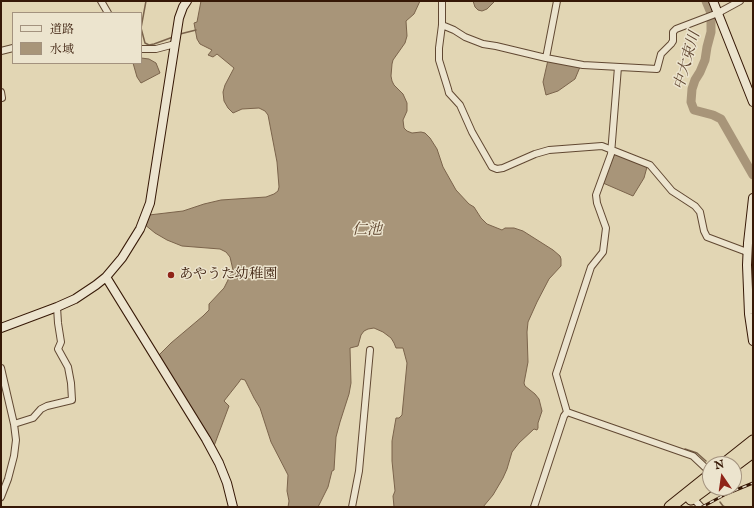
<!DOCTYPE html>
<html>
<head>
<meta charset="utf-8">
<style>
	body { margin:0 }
	#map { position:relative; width:754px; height:508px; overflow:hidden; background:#e2d6b4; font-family:"IM FELL English","Noto Serif JP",serif }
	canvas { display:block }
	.frame { position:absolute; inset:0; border:2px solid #361806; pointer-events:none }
	.legend { position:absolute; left:12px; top:12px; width:130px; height:52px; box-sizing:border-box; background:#ece4ce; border:1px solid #a3927e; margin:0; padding:5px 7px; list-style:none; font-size:12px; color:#361806 }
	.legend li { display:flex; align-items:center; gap:8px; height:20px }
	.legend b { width:20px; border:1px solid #a3927e }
	.north { position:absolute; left:702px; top:456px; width:40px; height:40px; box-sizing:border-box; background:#ece4ce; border:1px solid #a3927e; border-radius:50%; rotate:347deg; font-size:11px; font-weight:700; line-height:16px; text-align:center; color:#361806 }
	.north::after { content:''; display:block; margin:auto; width:14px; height:18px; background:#8f2418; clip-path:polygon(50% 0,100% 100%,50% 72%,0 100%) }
</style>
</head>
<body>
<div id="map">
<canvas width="754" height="508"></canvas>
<div class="frame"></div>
<ul class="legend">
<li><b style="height:5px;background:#ece4ce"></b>道路</li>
<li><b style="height:11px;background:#a89579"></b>水域</li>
</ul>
<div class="north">N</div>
</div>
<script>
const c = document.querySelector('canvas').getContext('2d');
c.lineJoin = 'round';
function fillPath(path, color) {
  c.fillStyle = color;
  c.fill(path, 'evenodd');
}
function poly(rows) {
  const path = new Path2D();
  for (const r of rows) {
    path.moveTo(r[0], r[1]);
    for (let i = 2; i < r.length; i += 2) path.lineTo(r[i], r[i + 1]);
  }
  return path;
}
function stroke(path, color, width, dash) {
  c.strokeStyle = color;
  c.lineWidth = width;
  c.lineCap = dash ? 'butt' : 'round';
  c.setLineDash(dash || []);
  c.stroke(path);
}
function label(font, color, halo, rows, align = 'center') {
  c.font = font + ' "IM FELL English","Noto Serif JP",serif';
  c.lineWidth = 3;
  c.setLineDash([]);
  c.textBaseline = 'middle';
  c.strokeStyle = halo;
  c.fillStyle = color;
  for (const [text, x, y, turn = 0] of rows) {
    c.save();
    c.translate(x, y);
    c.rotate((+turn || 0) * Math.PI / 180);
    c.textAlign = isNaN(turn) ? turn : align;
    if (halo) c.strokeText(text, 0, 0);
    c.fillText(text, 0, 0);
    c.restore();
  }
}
const water = poly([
	[201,1,420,1,414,14,406,21,407,36,405,43,393,60,392,64,391,76,392,81,394,85,403,94,407,103,407,111,403,120,404,128,407,131,412,133,421,132,425,133,430,138,437,149,443,167,456,190,469,204,474,207,481,218,487,224,502,230,505,228,514,228,523,231,553,250,560,256,561,259,561,266,549,279,537,302,528,322,527,332,528,362,524,383,525,386,535,394,539,399,542,411,538,423,538,428,537,430,534,429,519,443,512,452,507,469,503,478,493,495,483,507,394,507,393,496,395,491,392,461,392,441,396,418,399,418,402,415,407,363,403,348,396,348,394,343,391,338,383,332,374,328,368,329,364,331,361,335,358,346,350,348,351,383,349,394,340,422,336,437,334,470,332,471,328,487,318,507,288,507,289,501,287,491,288,475,271,442,260,408,254,398,245,380,241,379,239,382,224,401,229,406,214,446,159,355,171,343,203,316,209,310,209,304,224,288,233,270,230,257,226,252,220,249,182,246,167,240,155,233,144,224,149,215,183,211,204,204,221,200,266,197,274,194,278,191,279,187,277,162,268,115,265,111,259,108,242,109,233,113,228,108,224,101,223,92,225,85,234,68,217,54,213,57,208,55,212,50,200,44,197,39,194,23,197,22,201,1],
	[473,1,495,1,487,9,482,11,478,10,475,7,473,1],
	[141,58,149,59,156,63,160,73,141,83,137,77,133,63,141,63,141,58],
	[548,60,580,67,575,79,558,91,546,95,543,82,548,60],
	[615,153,647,167,644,178,633,196,603,183,615,153]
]);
fillPath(water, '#a89579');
stroke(water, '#7a634b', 1);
stroke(poly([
	[146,1,141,28,145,43,149,45,154,44,173,37],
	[180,34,196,30],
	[685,449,697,453,706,461],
	[720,502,723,506,725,507]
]), '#7a634b', 1.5);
stroke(poly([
	[706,1,711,13,711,32,707,47,705,60,700,72,695,80,692,89,691,102,694,110,713,115,721,119,753,175]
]), '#a89579', 9);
const street = poly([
	[101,1,108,13],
	[442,1,442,25,439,48,439,60,448,89,449,93,460,105,472,132,492,167,497,169,503,168,535,154,549,150,602,146,650,165,672,191,695,206,700,212,704,231,707,237,747,252],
	[442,25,454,30,465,37,483,44,496,46,546,58,583,65,657,69,661,54,671,44,673,41,673,32,676,29,718,13,740,1],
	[141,49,156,49,175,44],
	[1,51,13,48],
	[546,58,557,1],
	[1,92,2,98],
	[1,368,14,424,16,440,14,456,8,479,1,497],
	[567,412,693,456,710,472],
	[14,424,33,418,41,409,47,406,72,400,71,383,68,367,58,349,61,342,58,323,57,307],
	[693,498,701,507],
	[352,507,359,471,370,350],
	[534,507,564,416,567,412,556,374,591,267,603,252,606,228,597,203,596,195,611,154,618,67]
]);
const secondary = poly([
	[713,1,753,102],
	[753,198,748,243,747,265,749,314,753,341],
	[106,277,206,439,219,463,227,483,233,507],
	[1,328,57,307,75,299,96,285,106,277,122,258,140,229,150,203,179,18,183,7,187,1]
]);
const highway = poly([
	[724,464,753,441],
	[734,466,753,452],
	[691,499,710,485],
	[670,507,710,475]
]);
stroke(street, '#614832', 8);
stroke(secondary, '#361806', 10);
stroke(highway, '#361806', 13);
stroke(street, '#ece4ce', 6);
stroke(secondary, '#ece4ce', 8);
stroke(highway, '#e2d6b4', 11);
const rail = poly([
	[702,507,726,494,753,483]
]);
stroke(rail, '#361806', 3);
stroke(rail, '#ece4ce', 1.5, [4.5]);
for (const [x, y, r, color] of [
	[171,275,4,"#8f2418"]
]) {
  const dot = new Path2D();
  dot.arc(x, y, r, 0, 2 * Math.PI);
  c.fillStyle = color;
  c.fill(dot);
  stroke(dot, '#ece4ce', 1.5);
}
label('14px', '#361806', '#ece4ce', [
	["あやうた幼稚園",179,275]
], 'left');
label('italic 15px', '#5e442e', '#ece4ce', [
	["中大束川",688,61,-74],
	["仁池",367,231]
]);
</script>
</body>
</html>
